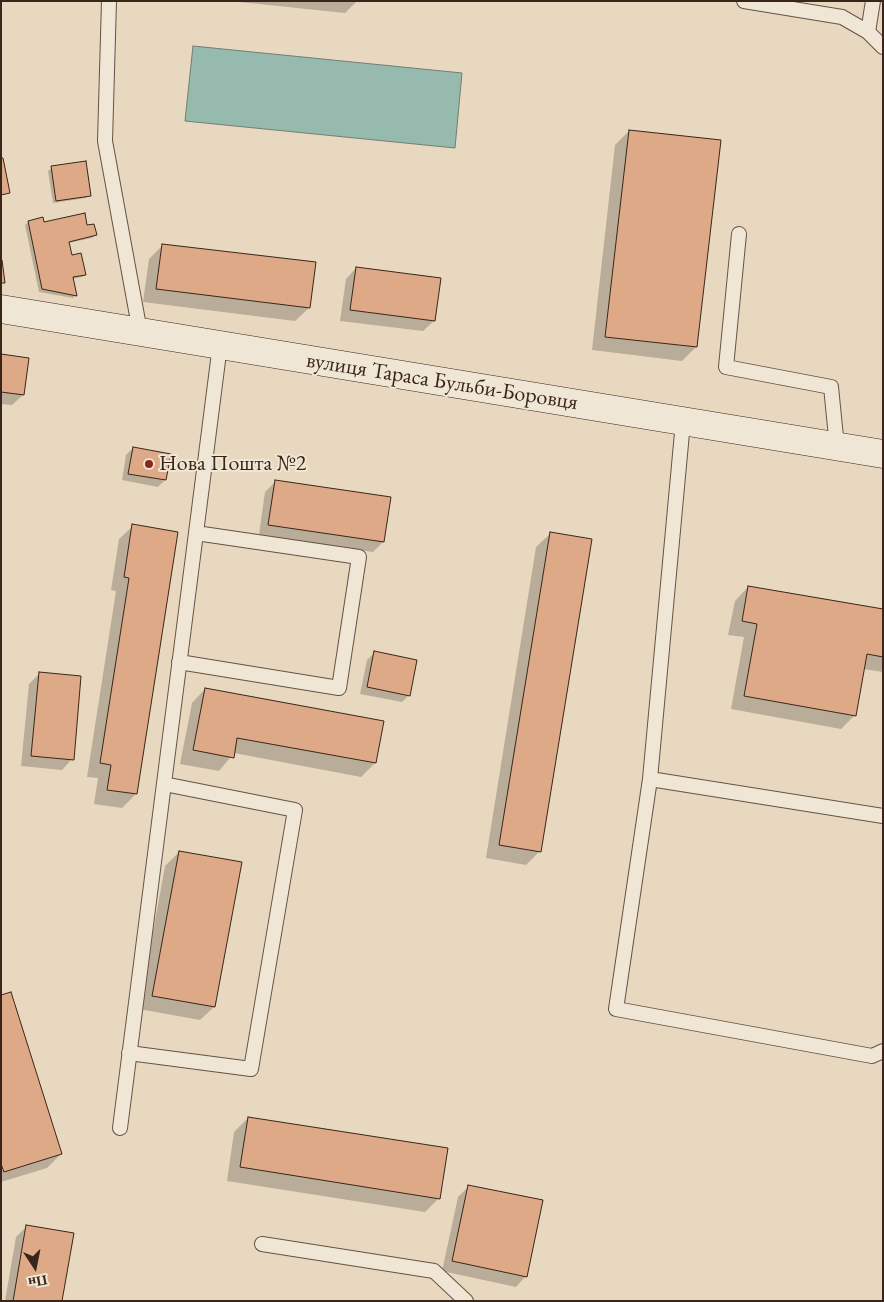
<!DOCTYPE html>
<html>
<head>
<meta charset="utf-8">
<style>
	body { margin:0 }
	#map { position:relative; width:884px; height:1302px; overflow:hidden; background:#e8d8bf; font-family:"EB Garamond",serif }
	canvas { display:block }
	.frame { position:absolute; inset:0; border:2px solid #3a251a; pointer-events:none }
	.north { position:absolute; left:10px; top:1242px; width:50px; height:50px; -webkit-text-stroke:4px #f0e6d5; paint-order:stroke; rotate:169deg; font-size:14px; font-weight:700; line-height:20px; text-align:center; color:#3a251a }
	.north::after { content:''; display:block; margin:auto; width:18px; height:22px; background:#3a251a; clip-path:polygon(50% 0,100% 100%,50% 72%,0 100%) }
</style>
</head>
<body>
<div id="map">
<canvas width="884" height="1302"></canvas>
<div class="frame"></div>
<div class="north">Пн</div>
</div>
<script>
const c = document.querySelector('canvas').getContext('2d');
c.lineJoin = 'round';
function fillPath(path, color) {
  c.fillStyle = color;
  c.fill(path, 'evenodd');
}
function poly(rows) {
  const path = new Path2D();
  for (const r of rows) {
    path.moveTo(r[0], r[1]);
    for (let i = 2; i < r.length; i += 2) path.lineTo(r[i], r[i + 1]);
  }
  return path;
}
function stroke(path, color, width, dash) {
  c.strokeStyle = color;
  c.lineWidth = width;
  c.lineCap = dash ? 'butt' : 'round';
  c.setLineDash(dash || []);
  c.stroke(path);
}
function label(font, color, halo, rows, align = 'center') {
  c.font = font + ' "EB Garamond",serif';
  c.lineWidth = 4;
  c.setLineDash([]);
  c.textBaseline = 'middle';
  c.strokeStyle = halo;
  c.fillStyle = color;
  for (const [text, x, y, turn = 0] of rows) {
    c.save();
    c.translate(x, y);
    c.rotate((+turn || 0) * Math.PI / 180);
    c.textAlign = isNaN(turn) ? turn : align;
    if (halo) c.strokeText(text, 0, 0);
    c.fillText(text, 0, 0);
    c.restore();
  }
}
const water = poly([
	[193,46,462,73,455,148,185,121,193,46]
]);
fillPath(water, '#97baaf');
stroke(water, '#727e73', 1);
fillPath(poly([
	[230,1,357,1,345,13],
	[629,131,696,347,682,361,592,350,615,145],
	[52,168,89,195,86,198,53,203,48,171],
	[29,222,86,227,96,235,92,238,68,243,71,257,85,274,82,277,72,279,76,295,73,298,39,292,25,225],
	[163,245,309,308,295,321,143,302,149,259],
	[356,268,434,321,423,331,340,321,346,279],
	[1,355,23,395,12,405,1,404],
	[133,448,165,480,158,487,122,480,126,455],
	[276,481,383,542,373,552,259,535,265,492],
	[133,526,136,794,122,808,94,804,98,778,87,777,116,591,111,590,119,539],
	[550,534,540,851,526,865,486,858,536,547],
	[748,587,883,611,883,672,863,669,855,715,841,729,731,709,744,637,728,635,735,601],
	[374,653,409,695,402,702,360,694,367,660],
	[39,674,72,759,62,770,21,766,29,684],
	[205,689,375,763,361,777,234,753,219,771,180,764,192,703],
	[179,852,214,1007,200,1020,139,1009,165,866],
	[1,996,61,1154,47,1168,1,1182],
	[248,1118,439,1198,425,1212,227,1181,234,1132],
	[469,1186,526,1276,516,1287,442,1271,458,1197],
	[27,1226,61,1301,5,1301,16,1237]
]), '#0003');
const building = poly([
	[629,130,721,140,697,347,605,337,629,130],
	[1,158,3,158,10,193,1,195,1,158],
	[86,161,91,196,56,201,51,166,86,161],
	[85,213,87,225,94,224,97,235,69,242,72,255,81,253,86,275,73,277,77,296,42,289,28,221,43,217,44,222,85,213],
	[162,244,316,262,310,308,156,289,162,244],
	[1,260,2,260,5,283,1,283,1,260],
	[356,267,441,278,435,321,350,310,356,267],
	[1,354,29,358,24,395,1,392,1,354],
	[133,447,171,454,166,480,128,474,133,447],
	[275,480,391,497,384,542,268,525,275,480],
	[132,524,178,532,137,794,107,790,111,765,100,763,129,578,124,577,132,524],
	[550,532,592,539,541,852,499,845,550,532],
	[748,586,883,609,883,657,867,654,856,716,744,696,757,624,742,621,748,586],
	[374,651,417,660,410,696,367,687,374,651],
	[39,672,81,676,74,760,31,756,39,672],
	[205,688,384,721,376,763,237,738,234,758,193,750,205,688],
	[179,851,242,862,215,1007,152,996,179,851],
	[11,992,62,1154,4,1172,1,1164,1,995,11,992],
	[248,1117,448,1148,440,1199,240,1167,248,1117],
	[468,1185,543,1200,527,1277,452,1261,468,1185],
	[26,1225,74,1233,62,1301,13,1301,26,1225]
]);
fillPath(building, '#dda987');
stroke(building, '#3a251a', 1);
const lane = poly([
	[109,1,105,141,140,332],
	[744,1,842,17,868,32,883,47],
	[868,32,873,1],
	[739,234,726,367,831,387,837,447],
	[683,422,650,779,883,816],
	[179,662,339,688,359,557,196,533],
	[650,779,616,1009,872,1056,883,1051],
	[129,1053,251,1069,295,810,164,784],
	[120,1128,220,345],
	[262,1244,434,1271,466,1301]
]);
const secondary = poly([
	[1,309,883,454]
]);
stroke(lane, '#665243', 16);
stroke(secondary, '#3a251a', 29);
stroke(lane, '#f0e6d5', 14);
stroke(secondary, '#f0e6d5', 28);
for (const [x, y, r, color] of [
	[149,464,5,"#8f2418"]
]) {
  const dot = new Path2D();
  dot.arc(x, y, r, 0, 2 * Math.PI);
  c.fillStyle = color;
  c.fill(dot);
  stroke(dot, '#f0e6d5', 2);
}
label('22px', '#3a251a', '#f0e6d5', [
	["вулиця Тараса Бульби-Боровця",442,382,9]
]);
label('22px', '#3a251a', '#f0e6d5', [
	["Нова Пошта №2",159,464]
], 'left');
</script>
</body>
</html>
